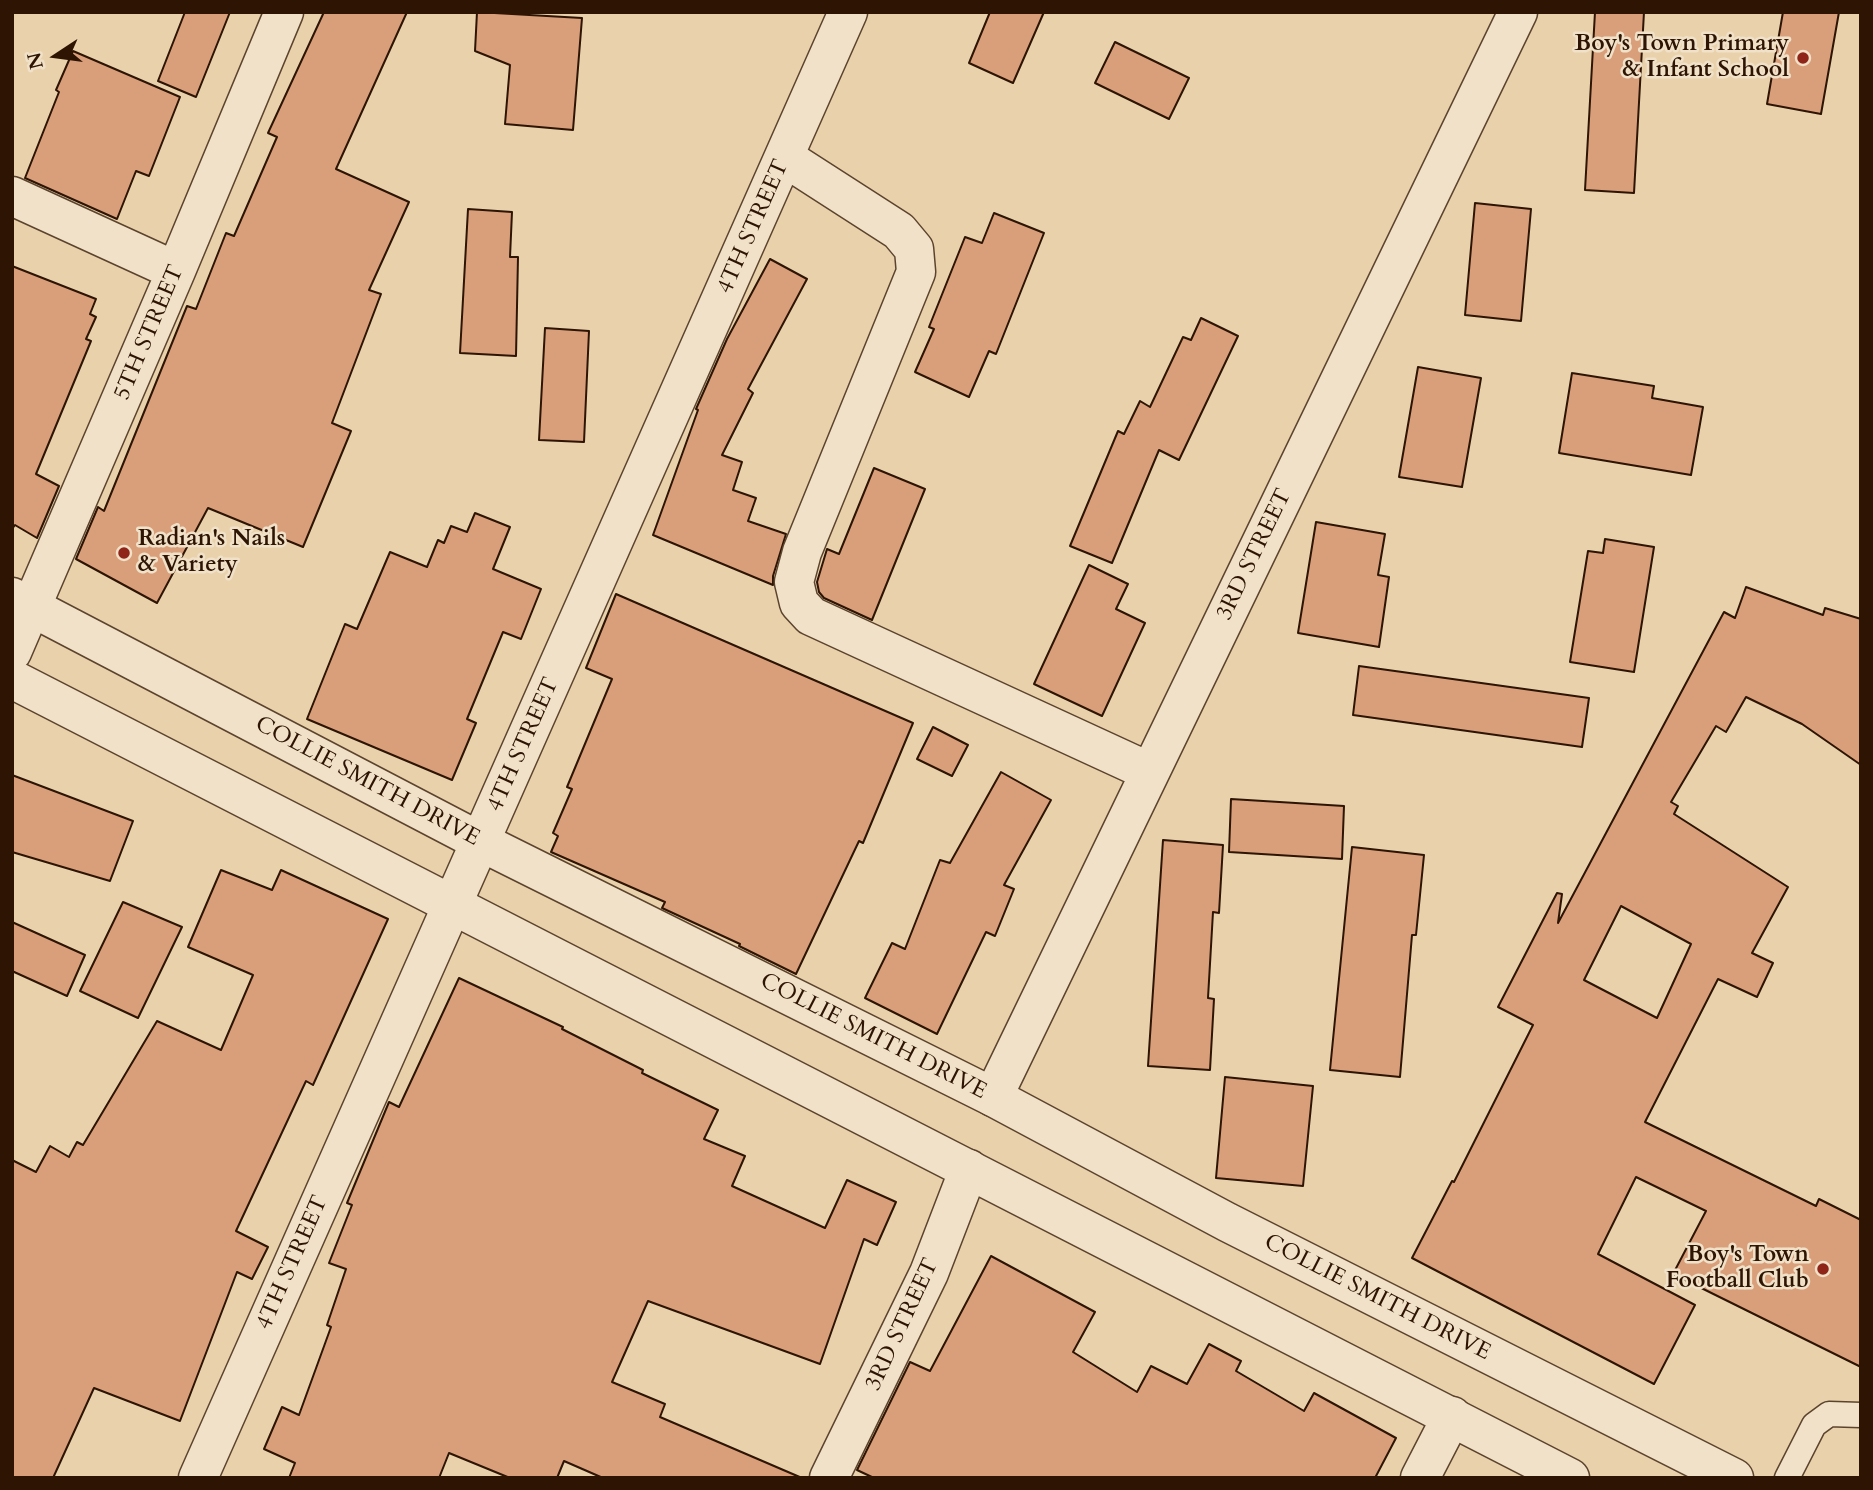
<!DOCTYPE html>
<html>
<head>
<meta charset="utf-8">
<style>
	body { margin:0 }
	#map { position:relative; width:1873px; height:1490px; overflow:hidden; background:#e8d1ab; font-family:Cardo,serif }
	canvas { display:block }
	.frame { position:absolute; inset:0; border:14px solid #2d1403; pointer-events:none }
	.north { position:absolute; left:21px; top:21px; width:70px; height:70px; -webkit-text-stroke:5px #f0e1c8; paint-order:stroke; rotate:257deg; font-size:19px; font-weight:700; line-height:28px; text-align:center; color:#2d1403 }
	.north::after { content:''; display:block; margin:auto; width:24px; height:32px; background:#2d1403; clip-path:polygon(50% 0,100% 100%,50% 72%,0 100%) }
</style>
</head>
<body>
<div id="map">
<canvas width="1873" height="1490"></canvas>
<div class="frame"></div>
<div class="north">N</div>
</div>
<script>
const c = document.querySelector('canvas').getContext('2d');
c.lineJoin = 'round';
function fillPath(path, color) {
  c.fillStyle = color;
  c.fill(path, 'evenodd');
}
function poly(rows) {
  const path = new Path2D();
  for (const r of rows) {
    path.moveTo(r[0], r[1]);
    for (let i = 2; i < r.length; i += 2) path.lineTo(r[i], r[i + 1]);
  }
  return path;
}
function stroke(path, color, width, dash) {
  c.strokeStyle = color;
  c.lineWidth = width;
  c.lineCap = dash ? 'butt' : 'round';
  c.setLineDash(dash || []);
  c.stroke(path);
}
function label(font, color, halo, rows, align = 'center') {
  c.font = font + ' Cardo,serif';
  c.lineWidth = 5;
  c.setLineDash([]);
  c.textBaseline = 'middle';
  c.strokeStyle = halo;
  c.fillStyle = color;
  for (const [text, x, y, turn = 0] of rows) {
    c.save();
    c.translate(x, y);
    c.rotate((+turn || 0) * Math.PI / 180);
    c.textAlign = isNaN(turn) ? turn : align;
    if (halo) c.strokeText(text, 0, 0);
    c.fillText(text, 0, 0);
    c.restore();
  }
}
const building = poly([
	[185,12,230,12,196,97,158,81,185,12],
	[324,12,407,12,336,169,409,202,369,290,381,294,332,423,351,431,303,547,208,508,157,603,76,559,98,507,104,511,187,306,196,309,226,233,234,236,277,137,268,133,324,12],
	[477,12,582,18,573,130,505,124,510,65,475,51,477,12],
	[990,12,1044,12,1013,83,969,63,990,12],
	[1595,12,1644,12,1634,193,1585,190,1595,12],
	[1783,12,1839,12,1821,114,1767,104,1783,12],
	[1115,42,1189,78,1169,119,1095,83,1115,42],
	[73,51,180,97,149,176,136,171,117,219,25,178,59,92,56,90,73,51],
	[1475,203,1531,209,1521,321,1465,315,1475,203],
	[468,209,512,212,510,257,518,257,516,356,460,353,468,209],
	[994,213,1044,233,996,354,989,351,969,397,915,372,934,329,929,327,965,237,982,243,994,213],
	[770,259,807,279,748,389,753,393,722,455,742,462,733,490,756,498,748,521,786,534,773,576,773,585,653,535,698,410,696,409,727,339,770,259],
	[12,266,96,299,90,314,96,317,86,339,91,341,36,474,59,486,37,538,15,525,12,529,12,266],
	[1201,318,1238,336,1179,460,1159,450,1112,563,1070,546,1118,431,1124,434,1140,401,1150,407,1183,337,1191,340,1201,318],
	[545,328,589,331,584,442,539,440,545,328],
	[1418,367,1481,378,1462,487,1399,477,1418,367],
	[1572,373,1654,386,1652,398,1703,407,1691,475,1559,453,1572,373],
	[874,468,925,489,872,620,824,598,819,592,817,582,827,549,839,554,874,468],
	[475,513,510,527,493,569,541,589,521,639,503,632,467,719,476,723,452,780,307,719,345,624,357,629,390,552,427,567,438,540,444,543,451,526,467,532,475,513],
	[1316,522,1385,534,1378,575,1389,577,1379,647,1298,633,1316,522],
	[1605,539,1654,547,1634,672,1570,662,1588,551,1603,553,1605,539],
	[1089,565,1128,584,1116,609,1145,623,1102,716,1034,684,1089,565],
	[1746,587,1823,615,1825,608,1861,619,1861,765,1802,724,1746,697,1726,732,1716,726,1671,802,1678,806,1674,814,1788,887,1752,953,1773,963,1757,997,1718,979,1645,1122,1816,1206,1819,1199,1861,1220,1861,1367,1673,1274,1706,1211,1636,1177,1598,1254,1695,1305,1654,1384,1412,1258,1452,1181,1454,1182,1533,1025,1498,1007,1557,893,1562,894,1558,923,1724,612,1735,618,1746,587],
	[1621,906,1691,944,1657,1018,1584,980,1621,906],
	[616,594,913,723,863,843,859,841,796,974,739,946,740,944,662,908,665,902,551,852,558,836,553,833,572,789,567,787,612,679,586,668,616,594],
	[1359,666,1589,698,1582,747,1353,715,1359,666],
	[933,727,968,745,952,776,917,759,933,727],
	[1001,772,1051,800,1004,885,1014,889,995,936,986,932,937,1034,865,998,892,943,905,949,940,860,950,863,1001,772],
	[12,775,133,821,110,881,12,852,12,775],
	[1231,799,1344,806,1342,859,1229,852,1231,799],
	[1163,840,1223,845,1219,913,1213,912,1208,998,1214,999,1210,1070,1148,1066,1163,840],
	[1352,847,1424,855,1416,935,1412,935,1400,1077,1330,1070,1352,847],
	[221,870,272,890,281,870,388,919,313,1085,306,1081,236,1231,268,1247,252,1279,237,1272,180,1421,94,1388,53,1478,12,1478,12,1160,36,1172,50,1146,69,1157,77,1142,83,1145,157,1021,221,1050,253,975,188,947,221,870],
	[123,902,182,927,138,1018,80,991,123,902],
	[12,922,85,955,67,996,12,971,12,922],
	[459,978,563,1027,562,1029,643,1070,642,1073,718,1110,704,1139,745,1156,732,1186,825,1228,847,1180,896,1202,877,1245,864,1239,820,1364,648,1301,612,1382,665,1404,660,1417,802,1478,603,1478,564,1461,557,1478,510,1478,449,1453,439,1478,289,1478,295,1463,264,1449,282,1407,299,1415,331,1327,327,1325,346,1269,329,1263,352,1205,347,1203,389,1102,399,1107,459,978],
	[1225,1077,1313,1086,1303,1186,1216,1178,1225,1077],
	[991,1256,1095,1312,1073,1352,1137,1392,1151,1366,1187,1384,1209,1344,1241,1361,1236,1371,1304,1411,1314,1393,1396,1438,1375,1478,874,1478,857,1470,910,1362,930,1371,991,1256]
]);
fillPath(building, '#d99e7a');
stroke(building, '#2d1403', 2);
const service = poly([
	[1787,1478,1814,1425,1829,1414,1861,1415]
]);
const minor = poly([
	[784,157,899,231,914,249,916,272,802,552,794,582,799,603,811,616,1150,772],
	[12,196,176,271],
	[12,652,176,271,284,12],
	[993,1097,1518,12],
	[198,1478,848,12],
	[829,1478,929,1273,969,1169],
	[1420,1478,1452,1416]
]);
const tertiary = poly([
	[12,597,481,842,993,1097,1227,1222,1734,1478],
	[12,679,1570,1478]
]);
stroke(service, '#5c432d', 27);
stroke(minor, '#5c432d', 41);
stroke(tertiary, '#5c432d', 41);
stroke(service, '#f0e1c8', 24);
stroke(minor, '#f0e1c8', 38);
stroke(tertiary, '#f0e1c8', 38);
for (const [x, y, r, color] of [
	[1803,58,7,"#8f2418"],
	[124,553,7,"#8f2418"],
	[1823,1269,7,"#8f2418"]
]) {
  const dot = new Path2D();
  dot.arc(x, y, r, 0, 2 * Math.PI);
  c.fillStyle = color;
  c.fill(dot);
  stroke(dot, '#f0e1c8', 2.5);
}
label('bold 23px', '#2d1403', '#f0e1c8', [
	["Boy's Town Primary",1789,45],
	["& Infant School",1789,71],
	["Radian's Nails",138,540,"left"],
	["& Variety",138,566,"left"],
	["Boy's Town",1809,1256],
	["Football Club",1809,1282]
], 'right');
label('23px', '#2d1403', '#f0e1c8', [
	["4TH STREET",754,227,-66],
	["5TH STREET",150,333,-67],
	["3RD STREET",1255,555,-64],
	["4TH STREET",524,745,-66],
	["COLLIE SMITH DRIVE",367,782,28],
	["COLLIE SMITH DRIVE",873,1037,27],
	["4TH STREET",293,1263,-66],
	["COLLIE SMITH DRIVE",1377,1298,27],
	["3RD STREET",903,1325,-65]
]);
</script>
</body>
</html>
